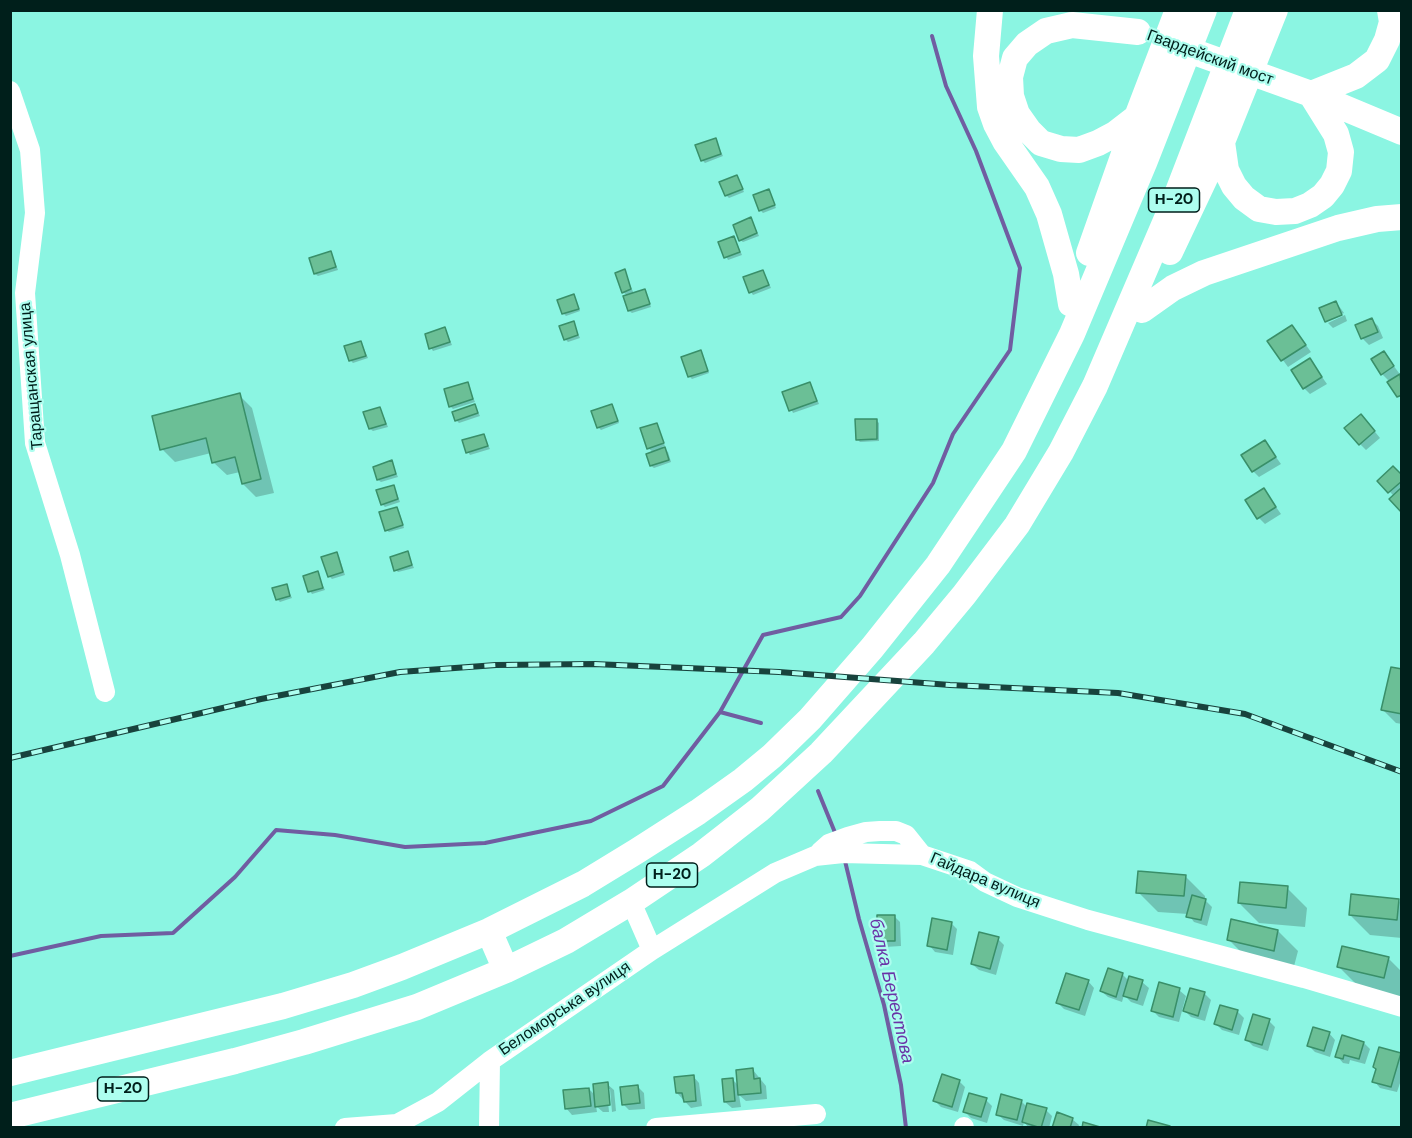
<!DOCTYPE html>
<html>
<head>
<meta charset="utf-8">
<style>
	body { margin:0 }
	#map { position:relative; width:1412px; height:1138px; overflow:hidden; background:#8bf5e2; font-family:"DM Sans",sans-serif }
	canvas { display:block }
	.frame { position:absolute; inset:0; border:12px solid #001f1b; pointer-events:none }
</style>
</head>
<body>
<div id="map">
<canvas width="1412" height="1138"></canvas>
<div class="frame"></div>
</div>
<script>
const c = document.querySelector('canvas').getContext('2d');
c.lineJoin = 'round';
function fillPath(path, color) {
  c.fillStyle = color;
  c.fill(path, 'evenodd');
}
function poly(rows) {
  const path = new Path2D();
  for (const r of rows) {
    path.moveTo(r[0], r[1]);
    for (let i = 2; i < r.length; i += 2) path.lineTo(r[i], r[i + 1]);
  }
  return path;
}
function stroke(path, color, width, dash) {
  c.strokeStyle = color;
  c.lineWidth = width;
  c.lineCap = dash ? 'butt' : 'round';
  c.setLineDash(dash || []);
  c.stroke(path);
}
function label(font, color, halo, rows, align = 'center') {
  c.font = font + ' "DM Sans",sans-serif';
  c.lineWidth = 4.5;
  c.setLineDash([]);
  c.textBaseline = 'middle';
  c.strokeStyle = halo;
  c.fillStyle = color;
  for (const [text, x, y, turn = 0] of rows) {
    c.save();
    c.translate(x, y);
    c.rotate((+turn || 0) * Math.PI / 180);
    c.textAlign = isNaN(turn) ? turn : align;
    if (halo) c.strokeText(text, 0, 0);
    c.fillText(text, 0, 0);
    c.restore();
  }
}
fillPath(poly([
	[715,140,723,156,705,163,702,160],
	[737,177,744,192,729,198,726,195],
	[768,191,776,208,763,213,760,210],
	[751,219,759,236,743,242,740,240],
	[734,237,742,255,728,260,720,243],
	[331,252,338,270,318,276,315,274],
	[624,271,634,294,644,290,651,307,632,313,629,311,625,297,628,296,623,292],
	[763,271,771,288,753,295,751,292],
	[573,296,580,311,566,316,563,313],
	[1336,302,1344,313,1327,320,1327,322,1321,309],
	[1345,315,1347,321,1333,328,1328,323],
	[1372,320,1378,326,1383,338,1369,345,1363,339,1357,326],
	[573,323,580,338,568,342,565,339],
	[1292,326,1311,352,1288,367,1269,341],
	[445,329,452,345,433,351,431,348],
	[361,342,368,358,353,363,350,360],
	[700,352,709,373,692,379,689,376],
	[1384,353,1402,377,1402,400,1390,382,1382,374],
	[1310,360,1327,384,1310,394,1304,388],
	[467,383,475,402,453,409,450,406],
	[810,383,819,404,793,413,784,393],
	[239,395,252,408,274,493,256,497,243,484,240,472,227,475,213,462,211,453,175,462,162,449],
	[475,406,480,416,459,423,456,420],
	[612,406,619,423,601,430,598,427],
	[380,408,388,427,373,431,370,429],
	[876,420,879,423,879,441,860,442,857,439],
	[1367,422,1380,438,1366,450,1360,444],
	[656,424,665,446,662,447,668,452,671,462,654,468,651,466,654,453,648,448],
	[483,435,490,449,470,455,468,452],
	[1265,442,1281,464,1259,477,1253,471],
	[391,462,398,477,381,482,378,480],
	[1402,477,1402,511,1394,496,1379,481],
	[394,486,400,502,385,507,382,504],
	[1264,490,1281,514,1265,524,1259,518],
	[396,508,399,511,404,528,389,532,386,530],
	[337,553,339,556,345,575,332,579,329,576],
	[407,553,414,568,398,572,396,570],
	[317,573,325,590,312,594,310,591],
	[286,585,292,598,280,602,277,599],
	[1402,671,1402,724,1396,723,1383,710],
	[1185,876,1205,896,1205,900,1212,907,1207,926,1194,922,1188,914,1158,912,1138,892],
	[1287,888,1307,908,1305,927,1259,923,1239,903],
	[1398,900,1402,904,1402,938,1370,935,1350,915],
	[894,916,900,922,901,946,885,947,879,940],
	[951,923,957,929,953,955,935,952,929,945],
	[1278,931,1298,951,1293,970,1248,959,1228,939],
	[998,939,1004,945,996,975,979,970,972,964],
	[1388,958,1402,972,1402,997,1359,987,1339,967],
	[1108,970,1123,975,1129,981,1142,982,1149,988,1143,1006,1131,1002,1124,995,1122,1002,1108,997,1101,991],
	[1088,981,1094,988,1085,1016,1064,1009,1058,1003],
	[1179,990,1186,996,1179,1022,1159,1017,1153,1011],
	[1191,990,1205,994,1211,1000,1205,1021,1191,1017,1185,1011],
	[1221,1007,1238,1012,1244,1018,1239,1035,1222,1030,1216,1024],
	[1269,1021,1275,1027,1268,1051,1253,1046,1247,1040],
	[1329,1033,1335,1040,1330,1057,1315,1052,1309,1046],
	[1364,1043,1370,1049,1365,1064,1350,1060,1349,1064,1343,1063,1337,1056],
	[1400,1054,1402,1077,1397,1092,1380,1088,1374,1081],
	[753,1070,766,1086,767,1099,746,1101,739,1095,741,1107,732,1108,725,1102,732,1079,739,1086],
	[693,1076,699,1083,702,1106,691,1108,677,1093],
	[959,1081,965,1087,958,1112,941,1107,935,1101],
	[607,1084,614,1090,616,1111,612,1112,610,1089,607,1089,609,1112,603,1112,596,1106,597,1112,572,1115,566,1108,589,1089,596,1096],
	[638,1087,644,1093,645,1109,629,1110,623,1104],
	[986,1100,992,1106,987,1123,971,1118,965,1112],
	[1021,1101,1027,1107,1046,1110,1052,1116,1049,1128,1029,1128,1024,1122,1023,1126,1004,1120,997,1114],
	[1072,1119,1079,1125,1078,1128,1053,1128]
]), '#0003');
stroke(poly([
	[720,712,761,723],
	[818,791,836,835],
	[845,861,859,919,884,1005,901,1085,906,1128],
	[10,956,101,936,173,933,235,877,276,830,335,835,405,847,485,843,591,821,663,786,720,712,763,635,841,617,860,596,933,483,953,434,1010,350,1020,268,976,151,946,86,932,36]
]), '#705da1', 4);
const building = poly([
	[716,138,721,154,701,161,695,145,716,138],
	[737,175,743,189,725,196,719,182,737,175],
	[769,189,775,205,759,211,753,195,769,189],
	[751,217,757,233,739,241,733,225,751,217],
	[734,236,740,252,724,258,718,242,734,236],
	[331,251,336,267,314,274,309,258,331,251],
	[625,269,631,289,622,293,615,273,625,269],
	[763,270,769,285,749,293,743,277,763,270],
	[645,289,650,304,628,311,623,296,645,289],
	[574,294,579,309,562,314,557,300,574,294],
	[1336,301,1342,315,1325,322,1319,308,1336,301],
	[1372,318,1378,332,1361,339,1355,325,1372,318],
	[574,321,578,335,564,340,559,326,574,321],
	[1292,325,1306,345,1281,361,1267,341,1292,325],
	[445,327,450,342,429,349,425,334,445,327],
	[361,341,366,356,349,361,344,346,361,341],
	[701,350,708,371,688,377,681,357,701,350],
	[1384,351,1394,366,1381,375,1371,359,1384,351],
	[1310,358,1322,377,1303,389,1291,370,1310,358],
	[1400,374,1402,395,1397,397,1387,382,1400,374],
	[468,382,473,399,449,407,444,389,468,382],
	[810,382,817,401,789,411,782,392,810,382],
	[240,393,261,479,242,484,235,457,212,463,206,438,160,450,152,416,240,393],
	[475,404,478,413,455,421,452,412,475,404],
	[612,404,618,421,597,428,591,411,612,404],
	[380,407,386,424,369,429,363,412,380,407],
	[1361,414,1375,431,1359,445,1344,428,1361,414],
	[855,419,877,419,877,439,856,440,855,419],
	[657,423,664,443,647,449,640,428,657,423],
	[484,434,488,446,466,453,462,440,484,434],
	[1265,440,1276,457,1252,472,1241,455,1265,440],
	[665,447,669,460,650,466,646,454,665,447],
	[392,460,396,474,377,480,373,467,392,460],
	[1393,466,1402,475,1402,481,1388,493,1377,481,1393,466],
	[394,485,398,499,381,505,376,490,394,485],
	[1402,487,1402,513,1389,499,1402,487],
	[1264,488,1276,507,1257,519,1245,500,1264,488],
	[397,507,403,525,385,531,379,512,397,507],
	[408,551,412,565,394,571,390,557,408,551],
	[337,552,343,572,328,577,321,557,337,552],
	[318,571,323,588,308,592,303,576,318,571],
	[287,584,290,596,276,600,272,588,287,584],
	[1391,667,1402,669,1402,714,1381,710,1391,667],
	[1138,871,1186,875,1184,896,1136,893,1138,871],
	[1240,882,1288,886,1286,908,1238,903,1240,882],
	[1351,894,1399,899,1397,920,1349,915,1351,894],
	[1192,895,1206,899,1201,920,1186,917,1192,895],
	[877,915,895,915,895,941,877,941,877,915],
	[932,918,952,922,947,950,927,946,932,918],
	[1231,919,1278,930,1274,951,1227,940,1231,919],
	[979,932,999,937,990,969,971,964,979,932],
	[1342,946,1389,957,1384,978,1337,967,1342,946],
	[1108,968,1123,973,1116,997,1100,991,1108,968],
	[1066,973,1089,980,1079,1010,1056,1003,1066,973],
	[1129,976,1143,980,1137,1000,1123,996,1129,976],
	[1159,982,1180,988,1173,1017,1151,1011,1159,982],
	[1190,988,1205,992,1198,1016,1183,1011,1190,988],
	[1220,1005,1238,1010,1232,1030,1214,1024,1220,1005],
	[1253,1014,1270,1019,1262,1045,1245,1040,1253,1014],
	[1313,1027,1330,1032,1324,1051,1307,1046,1313,1027],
	[1342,1035,1364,1042,1359,1059,1344,1055,1343,1059,1335,1057,1342,1035],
	[1379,1047,1401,1053,1391,1087,1372,1082,1376,1069,1373,1067,1379,1047],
	[753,1068,754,1079,760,1078,761,1093,738,1095,736,1070,753,1068],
	[942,1074,960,1080,952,1107,933,1101,942,1074],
	[694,1075,696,1101,684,1102,682,1093,676,1093,674,1077,694,1075],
	[733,1078,735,1101,724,1102,722,1079,733,1078],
	[608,1082,610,1105,595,1107,593,1084,608,1082],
	[638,1085,640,1103,622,1105,620,1087,638,1085],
	[589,1088,591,1106,565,1109,563,1090,589,1088],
	[969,1093,987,1098,981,1117,963,1112,969,1093],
	[1001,1094,1022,1100,1017,1120,996,1115,1001,1094],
	[1027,1103,1047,1108,1041,1128,1022,1122,1027,1103],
	[1057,1112,1073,1118,1070,1128,1052,1128,1057,1112],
	[1148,1120,1170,1126,1170,1128,1146,1128,1148,1120],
	[1083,1122,1100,1127,1082,1128,1083,1122]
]);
fillPath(building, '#6bbf96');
stroke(building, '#398f69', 1.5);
stroke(poly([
	[10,91,30,150,35,213,25,293,35,443,70,555,105,692],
	[820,852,829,844,848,837,866,832,880,831,896,831,906,835,922,855],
	[652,950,775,873,815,856,843,853,922,855,970,871,985,882,1017,897,1088,920,1304,978,1402,1007],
	[964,1127,964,1128],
	[345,1128,397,1124,438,1102,490,1061],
	[489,1128,490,1061,652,950,631,902],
	[656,1128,816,1114]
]), '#fff', 20);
stroke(poly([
	[990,10,986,56,990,107,996,124,1005,141,1037,187,1049,214,1066,274,1071,304],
	[1172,44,1311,94,1402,132],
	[1311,94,1356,76,1377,60,1387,40,1392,22,1390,10],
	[1137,117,1115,134,1098,143,1079,150,1061,149,1041,143,1029,131,1017,114,1011,96,1010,77,1015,58,1027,44,1046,31,1072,25,1138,32],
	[1222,142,1226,170,1234,186,1244,198,1259,209,1276,212,1295,211,1310,205,1323,196,1332,185,1339,171,1341,152,1336,134,1311,94],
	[1170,252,1222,142,1275,10],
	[1089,253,1137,117,1178,10],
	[1142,310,1173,288,1204,273,1338,228,1377,219,1402,217],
	[489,931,506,970],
	[10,1073,283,1006,353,985,402,967,489,931,583,884,637,851,698,812,743,780,772,756,810,719,872,648,938,565,1014,451,1072,334,1144,163,1204,10],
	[10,1116,235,1061,304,1042,417,1007,506,970,566,941,631,902,701,855,760,809,821,753,924,643,964,595,1017,525,1061,452,1095,386,1176,197,1248,10]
]), '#fff', 26);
const rail = poly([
	[10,758,261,699,400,672,496,665,594,664,779,672,950,685,1118,693,1245,714,1402,772]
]);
stroke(rail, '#18433d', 6);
stroke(rail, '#adfeef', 4, [11]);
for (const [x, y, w] of [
	[1174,200,51],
	[672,875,51],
	[123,1089,51]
]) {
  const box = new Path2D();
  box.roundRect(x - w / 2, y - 12, w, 24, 4.5);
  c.fillStyle = '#adfeef';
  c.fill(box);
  stroke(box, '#001f1b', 1.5);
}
label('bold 15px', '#001f1b', null, [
	["Н-20",1174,200],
	["Н-20",672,875],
	["Н-20",123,1089]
]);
label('16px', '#001f1b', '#adfeef', [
	["Гвардейский мост",1210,58,20],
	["Таращанская улица",32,376,-95],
	["Гайдара вулиця",985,881,23],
	["Беломорська вулиця",565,1009,-34]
]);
label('italic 18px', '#6a33a7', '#adfeef', [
	["балка Берестова",891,991,77]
]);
</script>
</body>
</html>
